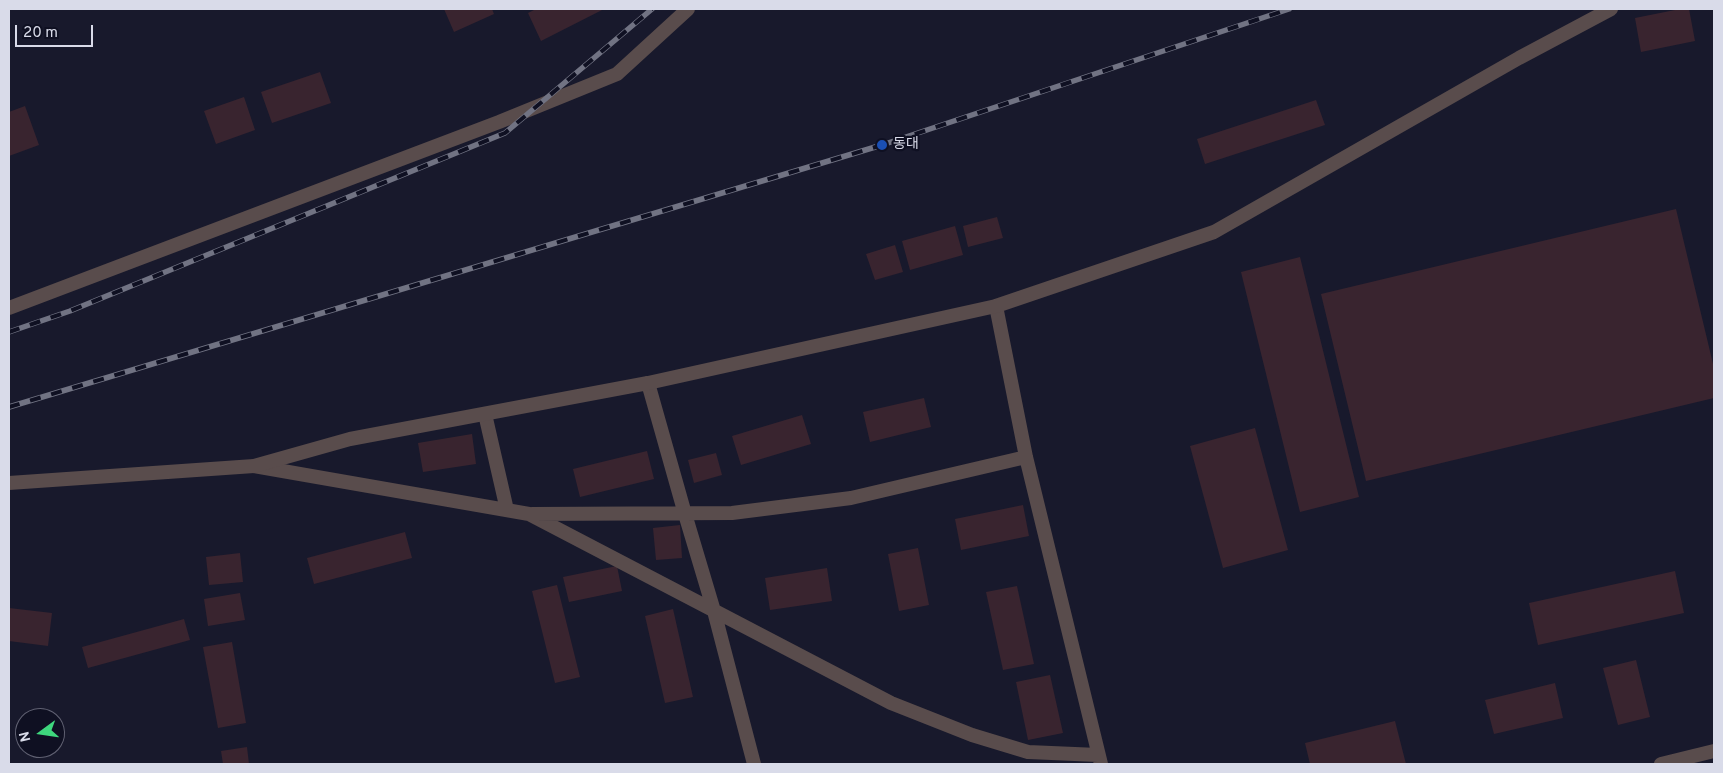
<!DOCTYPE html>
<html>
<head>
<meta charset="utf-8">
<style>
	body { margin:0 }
	#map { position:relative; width:1723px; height:773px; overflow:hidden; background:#18192c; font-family:Overpass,sans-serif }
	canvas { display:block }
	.frame { position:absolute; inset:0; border:10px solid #d9dbe9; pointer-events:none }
	.north { position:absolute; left:15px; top:708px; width:50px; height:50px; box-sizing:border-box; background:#0f1022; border:1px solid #606172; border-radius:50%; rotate:256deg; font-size:14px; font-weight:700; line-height:20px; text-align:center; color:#d9dbe9 }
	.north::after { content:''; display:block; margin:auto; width:18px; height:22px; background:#3ed77d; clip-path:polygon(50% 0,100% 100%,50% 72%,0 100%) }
	.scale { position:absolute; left:15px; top:25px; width:78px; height:22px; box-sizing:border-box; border:2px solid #d9dbe9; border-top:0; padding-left:6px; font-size:15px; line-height:18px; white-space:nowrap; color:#d9dbe9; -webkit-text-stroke:4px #0f1022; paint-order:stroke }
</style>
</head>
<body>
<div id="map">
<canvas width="1723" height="773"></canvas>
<div class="frame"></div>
<div class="north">N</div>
<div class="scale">20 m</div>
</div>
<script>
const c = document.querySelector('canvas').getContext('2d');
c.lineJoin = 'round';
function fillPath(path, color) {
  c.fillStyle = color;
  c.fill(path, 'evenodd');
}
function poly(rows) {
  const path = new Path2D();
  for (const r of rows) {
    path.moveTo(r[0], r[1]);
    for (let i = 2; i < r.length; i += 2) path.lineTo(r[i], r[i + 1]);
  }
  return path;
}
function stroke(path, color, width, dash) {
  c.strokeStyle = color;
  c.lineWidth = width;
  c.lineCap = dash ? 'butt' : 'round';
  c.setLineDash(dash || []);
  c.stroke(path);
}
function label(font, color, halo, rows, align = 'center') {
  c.font = font + ' Overpass,"Noto Sans KR",sans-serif';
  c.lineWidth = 4.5;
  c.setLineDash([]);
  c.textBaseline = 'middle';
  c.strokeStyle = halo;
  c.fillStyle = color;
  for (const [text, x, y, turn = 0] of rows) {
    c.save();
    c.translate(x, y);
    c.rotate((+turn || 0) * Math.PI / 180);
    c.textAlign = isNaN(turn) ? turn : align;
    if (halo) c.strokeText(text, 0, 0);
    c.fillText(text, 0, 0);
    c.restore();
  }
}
fillPath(poly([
	[444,9,492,9,494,14,454,32],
	[536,9,604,9,541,41,528,13],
	[1680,9,1689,9,1695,41,1641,52,1635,18],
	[320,72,331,103,272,123,261,92],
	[244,97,255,130,216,144,204,111],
	[1316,100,1325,125,1205,164,1197,139],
	[25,106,39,145,9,156,9,112],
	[1676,209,1714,368,1714,398,1366,481,1321,294],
	[997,217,1003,238,968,247,963,226],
	[955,226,963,255,910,270,902,241],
	[895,245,903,272,875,280,866,254],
	[1300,257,1359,497,1300,512,1241,272],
	[924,398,931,427,870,442,863,412],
	[802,415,811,444,741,465,732,436],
	[1255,428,1288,550,1223,568,1190,446],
	[472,434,476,464,423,472,418,443],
	[647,451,654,479,580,497,573,469],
	[716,453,722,475,694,483,688,460],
	[1023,505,1029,536,961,550,955,519],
	[680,525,682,558,656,560,653,528],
	[405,532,412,558,314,584,307,558],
	[918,548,929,605,899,611,888,554],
	[240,553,243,582,209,585,206,557],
	[617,566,622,591,569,602,563,577],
	[827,568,832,601,770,610,765,578],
	[1675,571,1684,613,1538,645,1529,603],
	[557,585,580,677,555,683,532,591],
	[1017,586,1034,664,1003,670,986,592],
	[240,593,245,620,208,626,204,599],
	[9,608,52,613,48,646,9,641],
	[673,609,693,697,665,703,645,616],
	[184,619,190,640,88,668,82,647],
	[232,642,246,723,218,728,203,647],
	[1636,660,1650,717,1618,725,1603,668],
	[1050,675,1063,733,1028,740,1016,682],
	[1555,683,1563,718,1494,734,1485,700],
	[1395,721,1406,764,1310,764,1305,743],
	[247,747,249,764,223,764,221,751]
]), '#39242f');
stroke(poly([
	[996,306,1026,457,1101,764],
	[9,308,499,122,617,74,688,9],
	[648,383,685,514,714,611,754,764],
	[485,414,507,510],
	[254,466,529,514,891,703,972,735,1028,752,1098,755],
	[532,514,732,513,851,498,1026,457],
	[1661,764,1714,751]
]), '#594c4c', 14);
stroke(poly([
	[9,483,254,466,350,439,648,383,996,306,1214,232,1519,58,1611,9]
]), '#594c4c', 14);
const rail = poly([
	[9,332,70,311,505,133,652,9],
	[9,407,882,145,1289,9]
]);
stroke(rail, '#717383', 5.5);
stroke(rail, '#0f1022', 4, [11]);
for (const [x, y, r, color] of [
	[882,145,6,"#1a4fb4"]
]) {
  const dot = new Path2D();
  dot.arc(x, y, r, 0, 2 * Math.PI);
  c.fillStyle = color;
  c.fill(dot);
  stroke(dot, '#0f1022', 2);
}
label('14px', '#d9dbe9', '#0f1022', [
	["동대",893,145]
], 'left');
</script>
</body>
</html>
